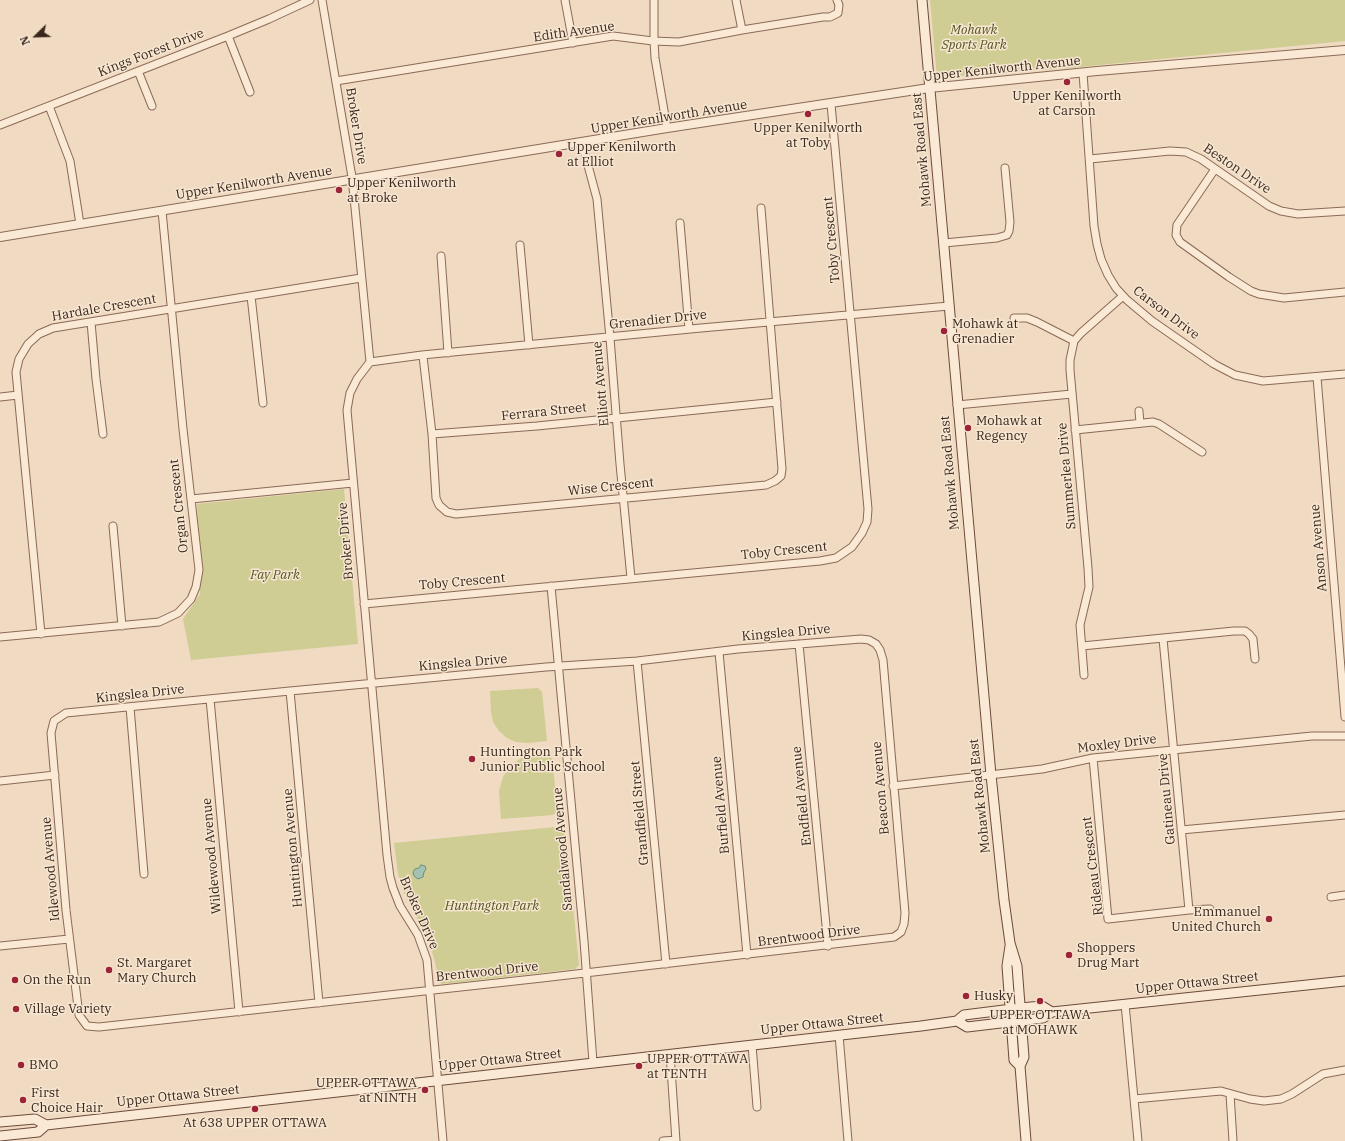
<!DOCTYPE html>
<html>
<head>
<meta charset="utf-8">
<style>
	body { margin:0 }
	#map { position:relative; width:1345px; height:1141px; overflow:hidden; background:#f0dac1; font-family:"IBM Plex Serif",serif }
	canvas { display:block }
	.north { position:absolute; left:16px; top:16px; width:40px; height:40px; -webkit-text-stroke:3px #f7e6d1; paint-order:stroke; rotate:247deg; font-size:11px; font-weight:700; line-height:16px; text-align:center; color:#39261c }
	.north::after { content:''; display:block; margin:auto; width:14px; height:18px; background:#39261c; clip-path:polygon(50% 0,100% 100%,50% 72%,0 100%) }
</style>
</head>
<body>
<div id="map">
<canvas width="1345" height="1141"></canvas>
<div class="north">N</div>
</div>
<script>
const c = document.querySelector('canvas').getContext('2d');
c.lineJoin = 'round';
function fillPath(path, color) {
  c.fillStyle = color;
  c.fill(path, 'evenodd');
}
function poly(rows) {
  const path = new Path2D();
  for (const r of rows) {
    path.moveTo(r[0], r[1]);
    for (let i = 2; i < r.length; i += 2) path.lineTo(r[i], r[i + 1]);
  }
  return path;
}
function stroke(path, color, width, dash) {
  c.strokeStyle = color;
  c.lineWidth = width;
  c.lineCap = dash ? 'butt' : 'round';
  c.setLineDash(dash || []);
  c.stroke(path);
}
function label(font, color, halo, rows, align = 'center') {
  c.font = font + ' "IBM Plex Serif",serif';
  c.lineWidth = 3;
  c.setLineDash([]);
  c.textBaseline = 'middle';
  c.strokeStyle = halo;
  c.fillStyle = color;
  for (const [text, x, y, turn = 0] of rows) {
    c.save();
    c.translate(x, y);
    c.rotate((+turn || 0) * Math.PI / 180);
    c.textAlign = isNaN(turn) ? turn : align;
    if (halo) c.strokeText(text, 0, 0);
    c.fillText(text, 0, 0);
    c.restore();
  }
}
fillPath(poly([
	[930,0,1345,0,1345,41,1079,67,937,78],
	[344,489,358,644,191,660,183,619,200,594,197,504],
	[538,688,542,692,547,741,527,743,516,742,507,738,499,731,493,722,491,712,490,691],
	[551,752,558,811,553,815,501,819,499,791,503,777,511,765,523,757,537,753],
	[565,826,579,965,575,969,442,984,439,981,435,962,429,942,403,891,398,874,394,843]
]), '#cfcc94');
const water = poly([
	[421,865,425,866,426,869,424,872,423,877,418,879,414,876,413,872,415,869,419,868,421,865]
]);
fillPath(water, '#a4c2b4');
stroke(water, '#6a9181', 1);
const minor = poly([
	[322,0,352,177,370,362],
	[565,0,573,43],
	[654,0,654,41,655,58,667,128],
	[736,0,742,30],
	[228,36,250,92],
	[138,71,152,106],
	[1083,73,1094,226,1097,244,1101,259,1108,275,1116,288,1127,300,1152,321,1214,364,1235,375,1263,381,1345,374],
	[336,81,613,36,653,41,679,42,742,30,823,17,830,17,838,13,839,5,837,0],
	[49,106,70,161,80,224],
	[0,125,228,36,269,19,310,0],
	[582,143,597,199,610,338,620,464,631,578],
	[1090,159,1170,151,1186,152,1201,159,1269,206,1281,211,1298,214,1345,211],
	[1215,169,1177,225,1176,235,1180,242,1229,277,1251,291,1259,294,1284,298,1345,292],
	[680,223,689,329],
	[944,243,997,238,1007,235,1009,231,1010,222,1005,168],
	[520,245,529,345],
	[441,256,448,353],
	[251,296,263,403],
	[1014,318,1027,318,1037,322,1074,341],
	[91,322,96,379,103,434],
	[423,356,432,434,436,498,439,505,447,512,456,514,766,485,775,481,781,476,782,469,761,208],
	[370,362,357,379,350,393,347,410,387,855,390,877,393,888,400,906,418,935,427,960,443,1141],
	[370,362,422,355,701,328,949,306],
	[1317,377,1345,717],
	[0,397,18,395],
	[957,405,1072,394],
	[1139,411,1140,423],
	[1075,430,1153,422,1159,424,1202,452],
	[432,434,537,426,777,402],
	[191,499,353,483],
	[113,526,122,626],
	[551,586,584,941,593,1062],
	[364,604,820,561,836,558,852,547,862,533,867,522,868,509,831,104],
	[41,634,16,372,19,359,28,344,39,334,53,328,361,278],
	[0,637,159,622,178,613,191,599,196,587,199,570,183,429,162,211],
	[861,639,869,640,876,644,880,650,883,660,905,913,904,924,901,932,894,937,542,978,99,1027,87,1026,79,1015,66,910,51,733,54,721,66,713,290,691,546,667,637,661,738,649,861,639],
	[1163,639,1189,910],
	[799,644,828,946],
	[1082,646,1234,631,1245,631,1249,634,1253,639,1255,659],
	[719,652,747,955],
	[637,661,666,964],
	[1084,675,1080,625,1089,587,1088,568,1070,370,1070,360,1074,341,1081,333,1123,296],
	[290,691,319,1003],
	[210,699,239,1012],
	[130,707,144,874],
	[1093,758,1108,919,1189,910,1210,909],
	[0,781,55,775],
	[893,786,1042,769,1093,758,1312,736,1345,736],
	[1181,830,1345,815],
	[1331,897,1345,895],
	[0,946,69,939],
	[1125,1004,1138,1141],
	[839,1035,848,1141],
	[752,1045,757,1107],
	[670,1054,676,1141],
	[1230,1094,1233,1141],
	[1134,1099,1221,1091,1250,1099,1264,1101,1281,1099,1292,1094,1323,1074,1345,1070],
	[663,1141,676,1140]
]);
const tertiary = poly([
	[0,237,667,128,929,88,1097,71,1345,50]
]);
const secondary = poly([
	[922,0,991,775,1004,900,1010,943,1017,966,1024,1057,1020,1066,1026,1141],
	[1010,946,1007,966,1014,1060,1020,1066],
	[957,1021,967,1027,1043,1018,1052,1012,1345,981],
	[0,1122,35,1119,46,1125,921,1026,957,1021,964,1015,1020,1008,1042,1006,1052,1012],
	[0,1136,38,1132,46,1125]
]);
stroke(minor, '#8a6a57', 9);
stroke(tertiary, '#8a6a57', 10);
stroke(secondary, '#6c4b3b', 11);
stroke(minor, '#fae9d4', 7);
stroke(tertiary, '#fae9d4', 8);
stroke(secondary, '#fae9d4', 9);
for (const [x, y, r, color] of [
	[1067,82,4,"#9c2439"],
	[808,114,4,"#9c2439"],
	[559,154,4,"#9c2439"],
	[339,190,4,"#9c2439"],
	[944,331,4,"#9c2439"],
	[968,428,4,"#9c2439"],
	[472,759,4,"#9c2439"],
	[1269,919,4,"#9c2439"],
	[1069,955,4,"#9c2439"],
	[109,970,4,"#9c2439"],
	[15,980,4,"#9c2439"],
	[966,996,4,"#9c2439"],
	[1040,1001,4,"#9c2439"],
	[16,1009,4,"#9c2439"],
	[21,1065,4,"#9c2439"],
	[639,1066,4,"#9c2439"],
	[425,1090,4,"#9c2439"],
	[23,1100,4,"#9c2439"],
	[255,1109,4,"#9c2439"]
]) {
  const dot = new Path2D();
  dot.arc(x, y, r, 0, 2 * Math.PI);
  c.fillStyle = color;
  c.fill(dot);
  stroke(dot, '#f7e6d1', 1.5);
}
label('italic 13px', '#525722', '#f7e6d1', [
	["Mohawk",974,30],
	["Sports Park",974,45],
	["Fay Park",275,575],
	["Huntington Park",492,906]
]);
label('13px', '#39261c', '#f7e6d1', [
	["Edith Avenue",574,32,-8],
	["Kings Forest Drive",151,53,-21],
	["Upper Kenilworth Avenue",1002,69,-6],
	["Upper Kenilworth Avenue",669,117,-9],
	["Broker Drive",356,126,81],
	["Mohawk Road East",922,150,-95],
	["Beston Drive",1237,169,34],
	["Upper Kenilworth Avenue",254,183,-9],
	["Toby Crescent",832,240,-95],
	["Hardale Crescent",104,308,-10],
	["Carson Drive",1166,313,37],
	["Grenadier Drive",658,320,-6],
	["Elliott Avenue",601,384,-95],
	["Ferrara Street",544,412,-6],
	["Mohawk Road East",950,473,-95],
	["Summerlea Drive",1067,476,-95],
	["Wise Crescent",611,487,-6],
	["Organ Crescent",179,506,-96],
	["Broker Drive",346,541,-95],
	["Anson Avenue",1319,548,-95],
	["Toby Crescent",784,551,-6],
	["Toby Crescent",462,582,-5],
	["Kingslea Drive",786,633,-5],
	["Kingslea Drive",463,663,-5],
	["Kingslea Drive",140,694,-6],
	["Moxley Drive",1117,744,-7],
	["Beacon Avenue",881,788,-95],
	["Endfield Avenue",802,796,-96],
	["Mohawk Road East",980,796,-96],
	["Gatineau Drive",1167,799,-95],
	["Burfield Avenue",721,805,-95],
	["Grandfield Street",640,813,-95],
	["Huntington Avenue",293,848,-95],
	["Sandalwood Avenue",563,849,-95],
	["Wildewood Avenue",212,856,-95],
	["Rideau Crescent",1093,866,-97],
	["Idlewood Avenue",51,869,-95],
	["Broker Drive",419,913,66],
	["Brentwood Drive",809,936,-7],
	["Brentwood Drive",487,972,-6],
	["Upper Ottawa Street",1197,983,-6],
	["Upper Ottawa Street",822,1024,-6],
	["Upper Ottawa Street",500,1060,-6],
	["Upper Ottawa Street",178,1096,-6]
]);
label('13px', '#39261c', '#f7e6d1', [
	["Upper Kenilworth",1067,96,"center"],
	["at Carson",1067,111,"center"],
	["Upper Kenilworth",808,128,"center"],
	["at Toby",808,143,"center"],
	["Upper Kenilworth",567,147],
	["at Elliot",567,162],
	["Upper Kenilworth",347,183],
	["at Broke",347,198],
	["Mohawk at",952,324],
	["Grenadier",952,339],
	["Mohawk at",976,421],
	["Regency",976,436],
	["Huntington Park",480,752],
	["Junior Public School",480,767],
	["Emmanuel",1261,912,"right"],
	["United Church",1261,927,"right"],
	["Shoppers",1077,948],
	["Drug Mart",1077,963],
	["St. Margaret",117,963],
	["Mary Church",117,978],
	["On the Run",23,980],
	["Husky",974,996],
	["Village Variety",24,1009],
	["UPPER OTTAWA",1040,1015,"center"],
	["at MOHAWK",1040,1030,"center"],
	["UPPER OTTAWA",647,1059],
	["at TENTH",647,1074],
	["BMO",29,1065],
	["UPPER OTTAWA",417,1083,"right"],
	["at NINTH",417,1098,"right"],
	["First",31,1093],
	["Choice Hair",31,1108],
	["At 638 UPPER OTTAWA",255,1123,"center"]
], 'left');
</script>
</body>
</html>
